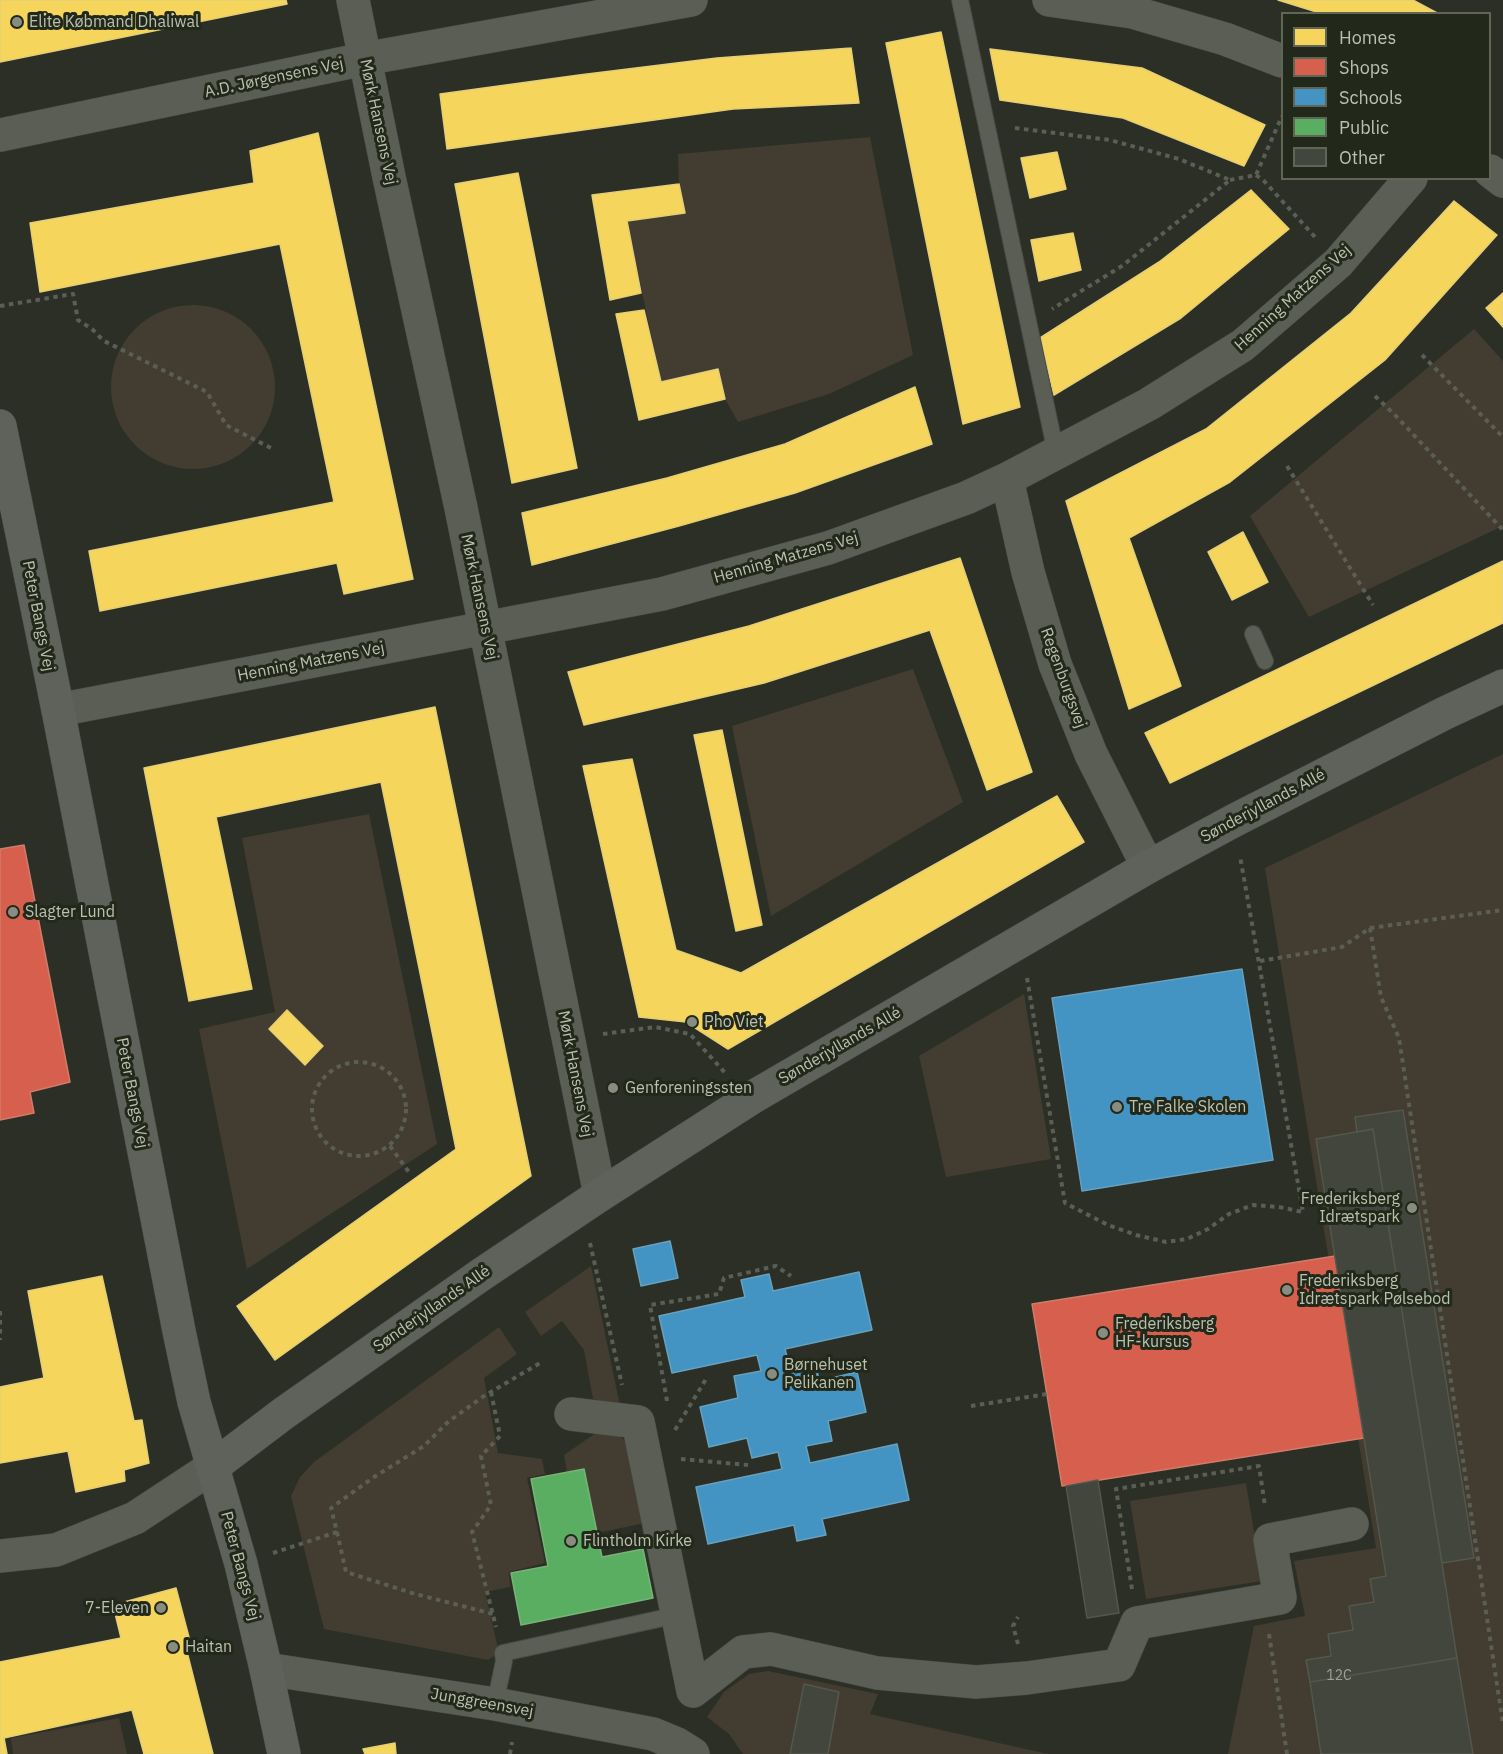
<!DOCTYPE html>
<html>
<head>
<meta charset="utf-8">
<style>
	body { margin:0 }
	#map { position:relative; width:1503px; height:1754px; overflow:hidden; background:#2c2f26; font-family:"IBM Plex Sans",sans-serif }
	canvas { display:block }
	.legend { position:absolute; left:1281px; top:12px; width:210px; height:168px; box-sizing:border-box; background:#23291a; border:2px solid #5f6656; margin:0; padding:8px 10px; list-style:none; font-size:18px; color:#bac1af }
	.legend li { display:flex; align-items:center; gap:12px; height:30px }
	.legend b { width:30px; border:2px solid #5f6656 }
</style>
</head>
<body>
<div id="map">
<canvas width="1503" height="1754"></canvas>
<ul class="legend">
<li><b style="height:16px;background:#f6d55c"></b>Homes</li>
<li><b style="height:16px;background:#d6604d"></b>Shops</li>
<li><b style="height:16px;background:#4393c3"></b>Schools</li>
<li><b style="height:16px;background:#5aae61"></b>Public</li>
<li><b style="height:16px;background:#42463d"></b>Other</li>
</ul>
</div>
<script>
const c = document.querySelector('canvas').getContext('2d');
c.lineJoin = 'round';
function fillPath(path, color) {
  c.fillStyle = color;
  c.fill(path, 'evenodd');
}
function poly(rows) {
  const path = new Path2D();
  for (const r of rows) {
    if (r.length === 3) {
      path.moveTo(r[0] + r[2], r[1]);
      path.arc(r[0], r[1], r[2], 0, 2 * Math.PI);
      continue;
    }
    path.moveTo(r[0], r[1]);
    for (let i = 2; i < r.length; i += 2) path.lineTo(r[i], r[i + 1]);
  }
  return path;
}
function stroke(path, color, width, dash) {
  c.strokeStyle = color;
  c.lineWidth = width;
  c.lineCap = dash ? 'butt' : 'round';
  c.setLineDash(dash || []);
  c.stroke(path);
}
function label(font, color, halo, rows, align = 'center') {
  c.font = font + ' "IBM Plex Sans",sans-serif';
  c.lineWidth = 6;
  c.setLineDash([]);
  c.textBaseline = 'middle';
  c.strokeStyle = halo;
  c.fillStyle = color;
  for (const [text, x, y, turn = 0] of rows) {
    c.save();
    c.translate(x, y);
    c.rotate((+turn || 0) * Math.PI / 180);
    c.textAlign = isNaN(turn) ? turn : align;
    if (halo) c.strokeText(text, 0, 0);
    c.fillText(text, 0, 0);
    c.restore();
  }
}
fillPath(poly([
	[870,137,913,355,829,394,738,422,725,399,718,370,661,382,627,221,685,213,679,184,678,154],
	[193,387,82],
	[1474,329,1503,361,1503,526,1309,617,1250,516],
	[913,669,963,802,771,916,732,726],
	[1503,754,1503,1754,1228,1754,1254,1626,1305,1616,1294,1561,1376,1548,1265,868],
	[369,814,437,1144,247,1269,199,1029,275,1012,242,838],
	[1024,994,1051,1159,946,1177,919,1056],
	[591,1266,620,1406,593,1399,584,1350,562,1321,541,1336,525,1312],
	[499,1327,517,1354,484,1378,498,1453,542,1459,545,1474,527,1478,545,1563,509,1572,510,1587,485,1592,499,1653,488,1660,324,1629,291,1496,300,1477,314,1462],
	[600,1430,622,1438,627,1443,645,1523,597,1533,584,1469,567,1472,564,1455],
	[1246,1483,1262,1581,1146,1599,1130,1501],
	[768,1671,878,1694,870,1714,1048,1754,743,1754,729,1734,707,1717,724,1692,749,1674],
	[119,1718,127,1754,13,1754,11,1738]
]), '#433c30');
const homes = poly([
	[0,0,286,0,287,4,0,62,0,0],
	[1278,0,1413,0,1439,14,1323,14,1278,0],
	[941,32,1020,407,963,424,886,43,941,32],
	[851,48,859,103,733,109,447,149,440,94,579,75,717,58,851,48],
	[990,49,1142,68,1265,125,1244,166,1123,118,1000,100,990,49],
	[318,133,413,579,344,594,337,563,100,611,89,551,334,502,280,244,40,292,30,223,254,183,250,151,318,133],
	[1057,152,1066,189,1030,198,1021,158,1057,152],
	[518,173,577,468,512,483,455,184,518,173],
	[679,184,685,213,627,221,641,293,610,300,592,195,679,184],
	[1251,190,1289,229,1181,318,1054,395,1040,338,1159,262,1251,190],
	[1454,201,1497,235,1385,360,1230,482,1129,538,1181,686,1129,709,1066,501,1206,429,1351,313,1454,201],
	[1073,233,1081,270,1039,281,1031,240,1073,233],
	[1503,293,1503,327,1486,308,1503,293],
	[644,310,661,382,718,369,725,399,639,420,616,314,644,310],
	[915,387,932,444,795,493,679,526,532,565,522,513,667,478,785,444,915,387],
	[1243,532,1268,582,1232,600,1208,552,1243,532],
	[960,558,1032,772,987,790,930,630,764,683,584,725,568,672,749,626,960,558],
	[1503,561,1503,623,1170,783,1145,733,1503,561],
	[435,707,531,1176,275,1360,237,1306,456,1149,381,782,216,817,252,989,189,1001,144,768,435,707],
	[722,730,762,925,736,931,694,735,722,730],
	[632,759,676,950,741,973,1057,796,1084,842,728,1049,686,1022,639,1017,583,766,632,759],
	[287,1010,323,1046,305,1065,269,1029,287,1010],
	[102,1276,134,1421,142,1420,149,1463,124,1470,125,1481,76,1492,68,1451,0,1463,0,1387,44,1378,28,1291,102,1276],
	[176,1588,190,1641,185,1644,213,1754,144,1754,132,1710,4,1738,7,1754,0,1754,0,1662,121,1638,113,1605,176,1588],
	[395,1743,396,1754,365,1754,363,1749,395,1743]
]);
fillPath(homes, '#f6d55c');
stroke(homes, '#e4cf75', 1.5);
const shops = poly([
	[24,845,70,1082,30,1092,34,1113,0,1120,0,849,24,845],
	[1335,1256,1364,1438,1062,1486,1032,1304,1335,1256]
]);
fillPath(shops, '#d6604d');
stroke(shops, '#ce7d6a', 1.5);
const schools = poly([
	[1242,969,1273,1160,1082,1191,1052,998,1242,969],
	[670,1241,678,1278,641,1286,633,1249,670,1241],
	[859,1272,872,1330,785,1349,789,1364,815,1359,819,1381,857,1372,866,1412,828,1421,832,1441,806,1446,810,1463,897,1444,909,1500,822,1519,826,1535,797,1541,794,1525,708,1544,696,1487,782,1469,778,1452,752,1458,747,1438,709,1447,700,1407,738,1398,734,1376,761,1371,757,1355,672,1373,659,1316,745,1297,741,1280,769,1274,773,1291,859,1272]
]);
fillPath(schools, '#4393c3');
stroke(schools, '#67a1bd', 1.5);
const public = poly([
	[584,1469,602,1557,643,1549,653,1598,521,1625,511,1573,548,1566,531,1479,584,1469]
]);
fillPath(public, '#5aae61');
stroke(public, '#77b478', 1.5);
const building = poly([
	[1403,1110,1474,1558,1442,1563,1373,1129,1357,1132,1355,1117,1403,1110],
	[1373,1129,1457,1658,1310,1682,1306,1660,1331,1656,1328,1634,1353,1630,1349,1606,1374,1602,1370,1579,1386,1576,1316,1139,1373,1129],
	[1098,1480,1119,1613,1087,1618,1066,1486,1098,1480],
	[1457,1658,1473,1754,1321,1754,1310,1682,1457,1658],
	[804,1684,839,1692,828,1754,790,1754,804,1684]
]);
fillPath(building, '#42463d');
stroke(building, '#54574d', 1.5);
const lane = poly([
	[960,0,1056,453],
	[1253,634,1265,661],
	[495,1704,504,1661,503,1653,677,1615]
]);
const street = poly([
	[353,0,389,177,461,508,600,1195],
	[1049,0,1132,12,1225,39,1282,61],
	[0,135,364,59,691,0],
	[1490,171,1503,181],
	[1007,479,1028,572,1055,664,1091,754,1148,867],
	[58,710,662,594,828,548,966,498,1007,479,1149,404,1243,345,1338,263,1411,178],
	[571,1414,638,1422,693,1691,743,1652,771,1649,877,1673,976,1682,1027,1678,1119,1665,1137,1623,1280,1598,1270,1540,1352,1524],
	[0,1556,56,1550,135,1518,214,1466],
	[266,1669,495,1704,653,1734,677,1744,693,1754]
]);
const secondary = poly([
	[0,426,58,710,179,1331,194,1402,241,1564,266,1669,284,1754],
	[214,1466,284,1413,482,1274,600,1195,753,1097,1148,867,1235,820,1445,713,1503,686]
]);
stroke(lane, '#484a43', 18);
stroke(street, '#484a43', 34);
stroke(secondary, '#484a43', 34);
stroke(poly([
	[1015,128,1110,140,1179,159,1230,180,1122,266,1052,309],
	[1256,175,1264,181,1315,237],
	[1230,180,1256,175,1282,116],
	[0,306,73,294,78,320,92,329,104,341,207,392,226,425,271,448],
	[1422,355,1503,437],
	[1375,396,1395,415,1503,530],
	[1287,466,1373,605],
	[1370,928,1503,910],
	[1260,961,1342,947,1370,928,1381,997,1399,1038,1503,1724],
	[1027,978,1065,1203,1108,1225,1136,1235,1166,1242,1187,1239,1208,1229,1229,1214,1253,1205,1279,1207,1303,1212,1240,856],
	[603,1034,655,1027,690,1034,727,1075],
	[359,1109,47],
	[390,1146,411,1175],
	[590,1243,622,1385],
	[0,1311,0,1340],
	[491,1392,500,1436,481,1456,491,1505,472,1532,496,1627],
	[667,1401,650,1305,719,1294,724,1278,776,1266,791,1276],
	[971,1406,1047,1394],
	[675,1430,706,1379],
	[681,1459,748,1465],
	[337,1532,346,1572,412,1593,493,1614],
	[273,1553,337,1532,331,1508,374,1477,424,1446,448,1422,484,1396,540,1363],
	[1132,1589,1116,1489,1259,1466,1265,1506],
	[1269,1634,1287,1754],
	[1018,1644,1013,1626,1018,1617],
	[510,1754,512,1742]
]), '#5b5e55', 4, [4.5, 4.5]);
stroke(lane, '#5a5e55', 16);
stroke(street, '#5a5e55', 33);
stroke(secondary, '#5e625a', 33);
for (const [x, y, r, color] of [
	[17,22,6,"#888e7f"],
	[13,912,6,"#888e7f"],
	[692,1022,6,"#888e7f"],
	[613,1088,6,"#888e7f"],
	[1117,1107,6,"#888e7f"],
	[1412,1208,6,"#888e7f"],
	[1287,1290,6,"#888e7f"],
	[1103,1333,6,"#888e7f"],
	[772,1374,6,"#888e7f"],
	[571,1541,6,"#888e7f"],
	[161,1608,6,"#888e7f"],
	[173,1647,6,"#888e7f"]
]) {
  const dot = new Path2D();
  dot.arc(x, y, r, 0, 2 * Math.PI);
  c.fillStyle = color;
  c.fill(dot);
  stroke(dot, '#23291a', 2);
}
label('14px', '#9ca292', null, [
	["12C",1339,1676]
]);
label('16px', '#bac1af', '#23291a', [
	["Elite Købmand Dhaliwal",29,22],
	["Slagter Lund",25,912],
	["Pho Viet",704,1022],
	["Genforeningssten",625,1088],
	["Tre Falke Skolen",1129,1107],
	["Frederiksberg",1400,1199,"right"],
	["Idrætspark",1400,1217,"right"],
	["Frederiksberg",1299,1281],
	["Idrætspark Pølsebod",1299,1299],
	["Frederiksberg",1115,1324],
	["HF-kursus",1115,1342],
	["Børnehuset",784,1365],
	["Pelikanen",784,1383],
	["Flintholm Kirke",583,1541],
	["7-Eleven",149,1608,"right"],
	["Haitan",185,1647]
], 'left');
label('16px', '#bac1af', '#23291a', [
	["A.D. Jørgensens Vej",274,78,-12],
	["Mørk Hansens Vej",378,122,78],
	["Henning Matzens Vej",1293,298,-42],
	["Henning Matzens Vej",786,558,-16],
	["Mørk Hansens Vej",479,597,78],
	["Peter Bangs Vej",38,616,79],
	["Henning Matzens Vej",311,662,-11],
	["Regenburgsvej",1063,678,70],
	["Sønderjyllands Allé",1263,806,-28],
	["Sønderjyllands Allé",840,1046,-30],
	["Mørk Hansens Vej",575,1074,79],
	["Peter Bangs Vej",132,1093,79],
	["Sønderjyllands Allé",432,1309,-35],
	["Peter Bangs Vej",240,1566,75],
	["Junggreensvej",482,1703,10]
]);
</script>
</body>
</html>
